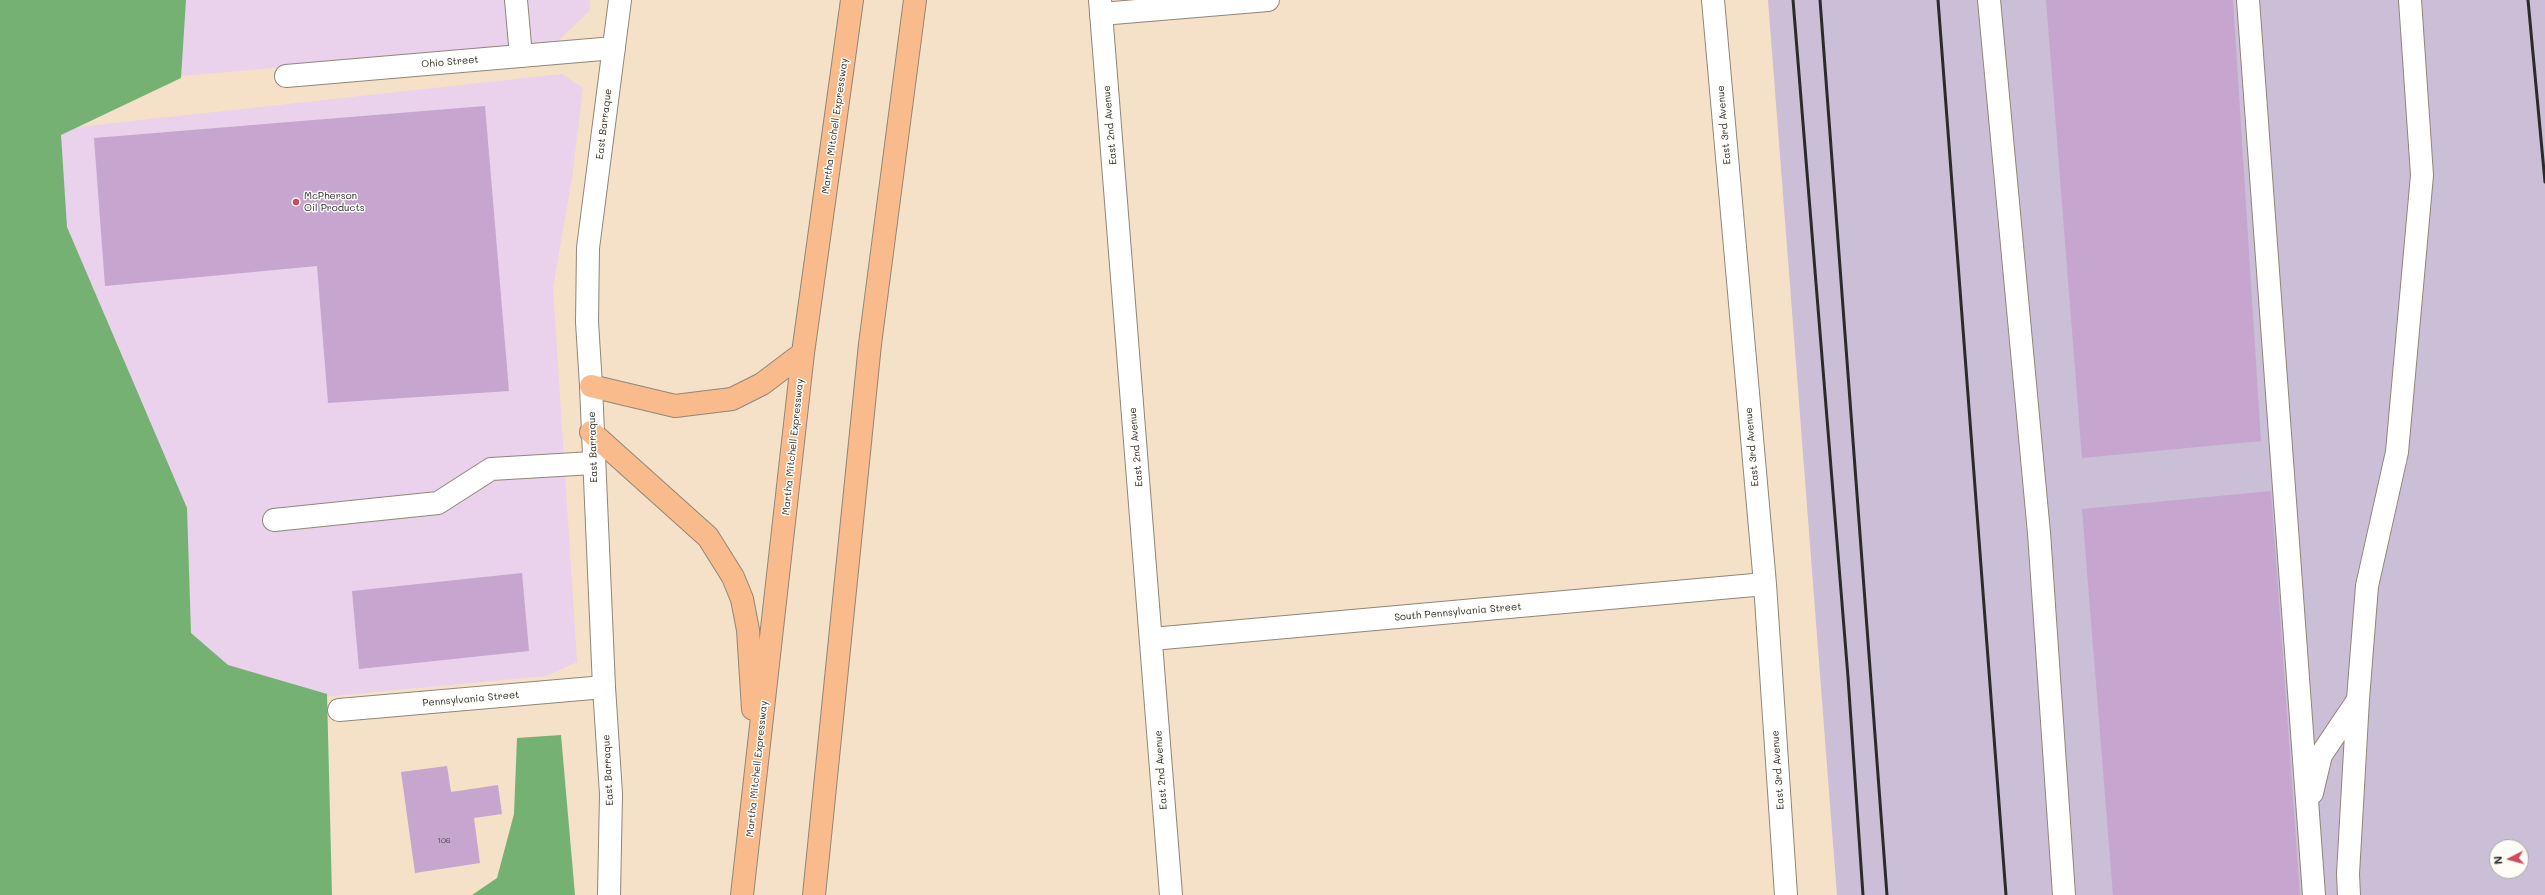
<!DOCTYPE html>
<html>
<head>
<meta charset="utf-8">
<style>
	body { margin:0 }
	#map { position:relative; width:2545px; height:895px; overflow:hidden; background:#f4e1c7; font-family:Mali,sans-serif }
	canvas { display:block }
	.north { position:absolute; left:2489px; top:839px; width:40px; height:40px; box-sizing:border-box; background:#fdfcf7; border:1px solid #a9a8a5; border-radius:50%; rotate:264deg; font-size:11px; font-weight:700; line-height:16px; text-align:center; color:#2b2b2b }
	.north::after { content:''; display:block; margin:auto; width:14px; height:18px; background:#d1495b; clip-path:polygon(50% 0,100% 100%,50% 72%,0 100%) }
</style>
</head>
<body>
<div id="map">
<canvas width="2545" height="895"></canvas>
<div class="north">N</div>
</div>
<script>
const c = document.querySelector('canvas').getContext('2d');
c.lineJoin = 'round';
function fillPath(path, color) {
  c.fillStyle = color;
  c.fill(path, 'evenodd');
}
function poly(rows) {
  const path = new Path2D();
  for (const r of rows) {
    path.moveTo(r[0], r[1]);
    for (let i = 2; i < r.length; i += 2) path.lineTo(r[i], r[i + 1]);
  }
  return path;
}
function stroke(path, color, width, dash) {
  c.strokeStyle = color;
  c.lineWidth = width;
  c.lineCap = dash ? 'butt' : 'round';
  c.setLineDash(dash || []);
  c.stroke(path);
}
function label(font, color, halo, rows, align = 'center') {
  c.font = font + ' Mali,sans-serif';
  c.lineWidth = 3;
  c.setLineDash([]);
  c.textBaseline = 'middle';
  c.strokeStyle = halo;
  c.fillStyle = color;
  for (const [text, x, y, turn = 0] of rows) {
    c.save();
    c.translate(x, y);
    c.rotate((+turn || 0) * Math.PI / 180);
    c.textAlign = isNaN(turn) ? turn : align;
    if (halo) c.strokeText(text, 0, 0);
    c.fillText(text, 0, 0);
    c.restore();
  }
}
fillPath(poly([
	[61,0,590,0,589,11,556,43,68,86],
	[562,74,583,88,572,177,553,288,577,662,546,676,88,719,32,132]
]), '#ead1ec');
fillPath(poly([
	[1768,0,2545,0,2545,895,1837,895],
	[2497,847,2521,847,2521,871,2497,871]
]), '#cabfd6');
fillPath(poly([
	[0,0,186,0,181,78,61,135,67,227,187,508,191,633,228,665,327,694,332,895,0,895],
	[561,735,575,895,472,895,497,878,514,814,517,738]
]), '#74b172');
fillPath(poly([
	[2046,0,2233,0,2261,441,2082,458],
	[485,106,509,391,328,403,317,266,105,286,94,138],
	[2271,491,2300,895,2113,895,2082,509],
	[522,573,529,651,359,669,352,591],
	[447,766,451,792,498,785,502,814,474,818,480,863,415,873,401,772]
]), '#c6a5cf');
const service = poly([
	[516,0,521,56],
	[1989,0,2039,533,2064,895],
	[2248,0,2314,895],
	[274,520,438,503,491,469,593,463],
	[2312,793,2321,755,2358,700],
	[2349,895,2348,874,2358,699,2367,586,2397,452,2422,175,2410,0]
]);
const minor = poly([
	[1713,0,1765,584,1786,895],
	[1101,14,1268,0],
	[286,76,614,48],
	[591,386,604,687,611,794,609,895],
	[1152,639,1765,584],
	[339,710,604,687]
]);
const tertiary = poly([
	[1100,0,1171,895],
	[591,386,587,322,588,248,620,0]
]);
const trunk = poly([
	[591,386,675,406,732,399,762,384,803,353],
	[591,432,708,537,733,577,742,599,748,630,753,709],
	[742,895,803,353,852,0],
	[814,895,870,344,915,0]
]);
stroke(service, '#908679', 24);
stroke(minor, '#908679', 24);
stroke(tertiary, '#908679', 24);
stroke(trunk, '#908679', 24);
stroke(service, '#fff', 22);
stroke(minor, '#fff', 22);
stroke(tertiary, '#fff', 22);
stroke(trunk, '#fabb8c', 22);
stroke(poly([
	[1793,0,1848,677,1863,895],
	[1820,0,1887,895],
	[1938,0,2006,895],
	[2528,0,2545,182]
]), '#2b2b2b', 3);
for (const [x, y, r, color] of [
	[296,202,4,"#d1495b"]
]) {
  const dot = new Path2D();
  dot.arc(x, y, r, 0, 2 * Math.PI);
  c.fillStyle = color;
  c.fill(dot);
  stroke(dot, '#fdfcf7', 1.5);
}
label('8px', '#524a54', null, [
	["106",444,841]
]);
label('10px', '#2b2b2b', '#fdfcf7', [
	["Ohio Street",450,62,-5],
	["East Barraque",604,124,-83],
	["East 2nd Avenue",1110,125,-95],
	["East 3rd Avenue",1724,125,-95],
	["Martha Mitchell Expressway",835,126,-82],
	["East Barraque",593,447,-92],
	["Martha Mitchell Expressway",793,447,-84],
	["East 2nd Avenue",1136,447,-95],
	["East 3rd Avenue",1752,447,-95],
	["South Pennsylvania Street",1458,612,-5],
	["Pennsylvania Street",471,699,-5],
	["Martha Mitchell Expressway",757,769,-84],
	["East Barraque",608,770,-93],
	["East 2nd Avenue",1161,770,-94],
	["East 3rd Avenue",1778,770,-94]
]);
label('10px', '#2b2b2b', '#fdfcf7', [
	["McPherson",304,196],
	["Oil Products",304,208]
], 'left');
</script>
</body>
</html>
